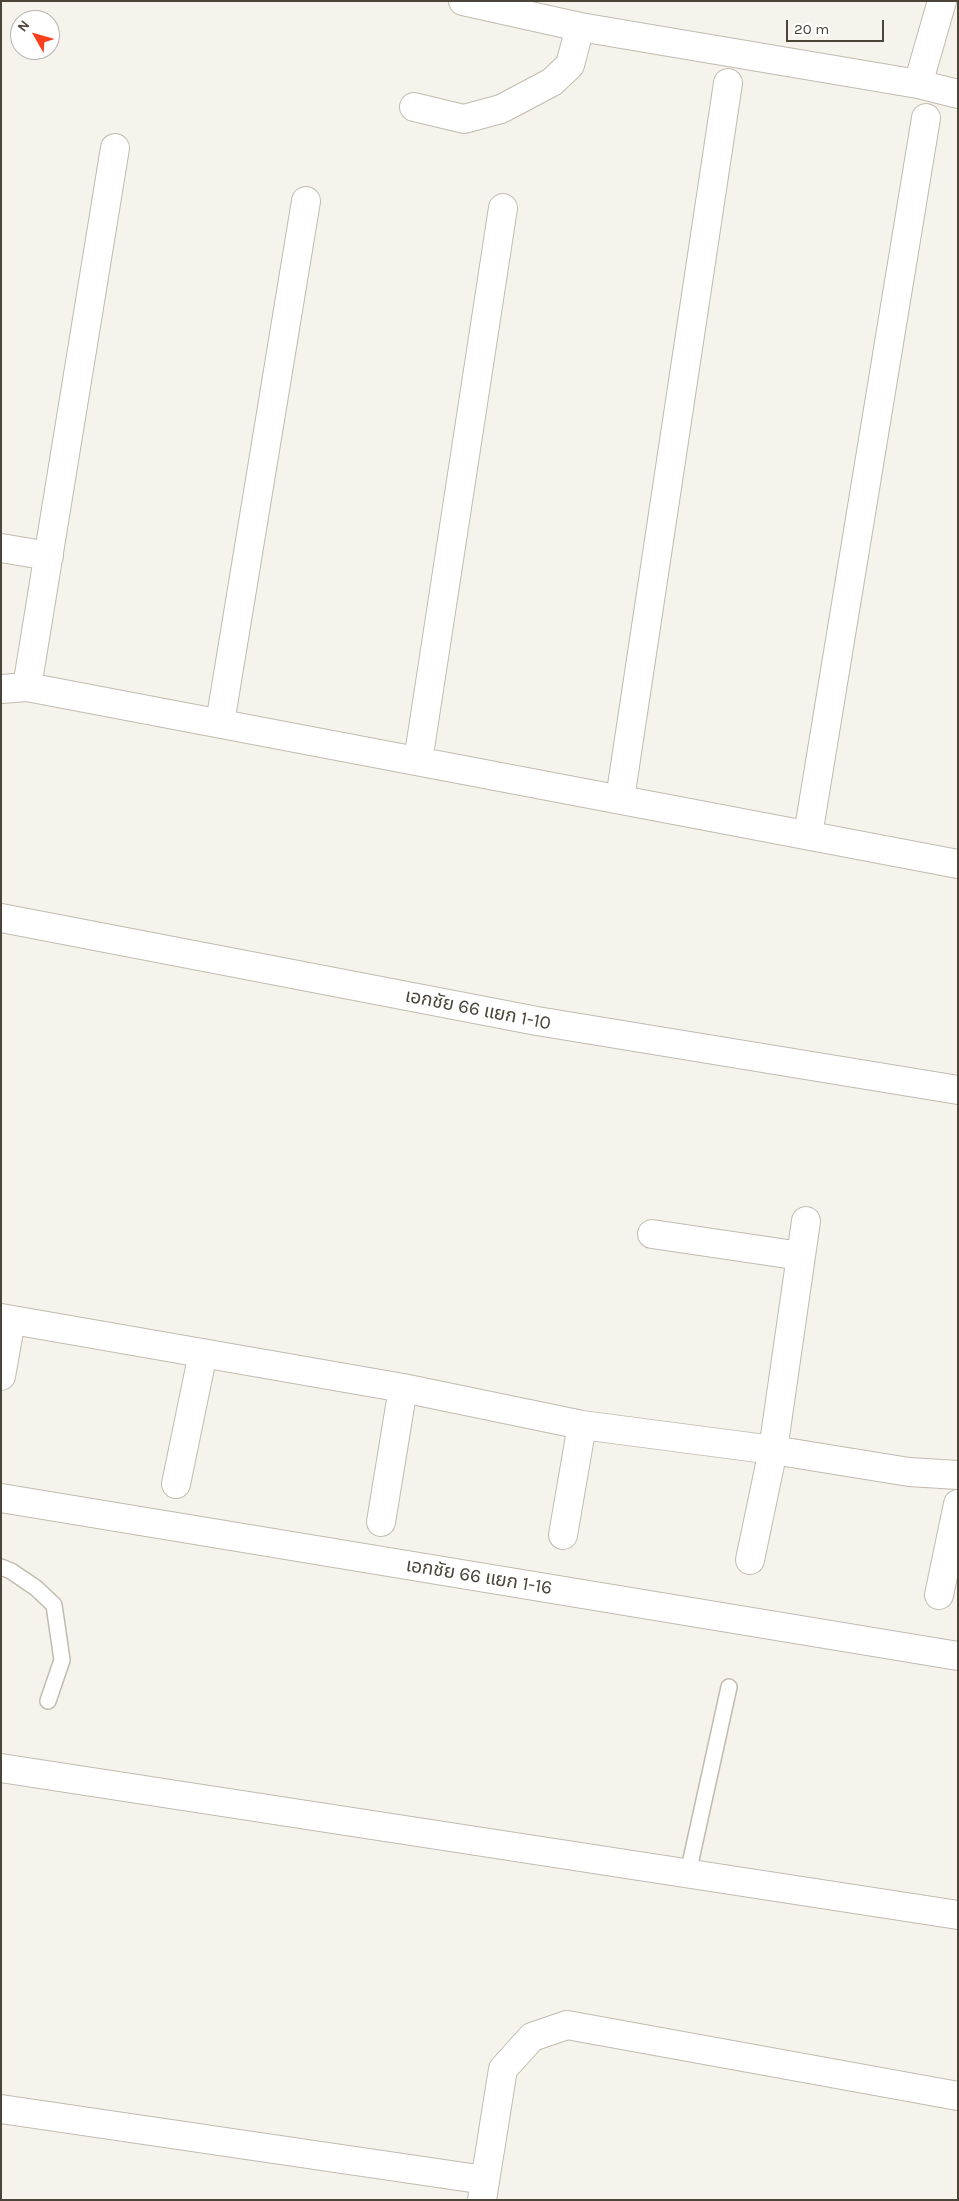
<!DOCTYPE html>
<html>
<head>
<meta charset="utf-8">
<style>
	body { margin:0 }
	#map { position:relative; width:959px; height:2201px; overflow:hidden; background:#f6f3ec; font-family:Karla,sans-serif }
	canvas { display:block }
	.frame { position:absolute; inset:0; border:2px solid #4b4439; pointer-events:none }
	.north { position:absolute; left:10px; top:10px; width:50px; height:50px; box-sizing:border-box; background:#fff; border:1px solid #b7b4b0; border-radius:50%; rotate:308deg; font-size:14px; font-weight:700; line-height:20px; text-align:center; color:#4b4439 }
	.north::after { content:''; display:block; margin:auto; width:18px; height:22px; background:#fc3f1d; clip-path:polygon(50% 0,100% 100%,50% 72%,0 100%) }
	.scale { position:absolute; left:786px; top:20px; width:98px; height:22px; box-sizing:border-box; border:2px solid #4b4439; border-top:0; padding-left:6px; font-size:15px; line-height:18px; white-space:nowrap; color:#4b4439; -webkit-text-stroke:4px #fff; paint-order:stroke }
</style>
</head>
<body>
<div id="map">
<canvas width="959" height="2201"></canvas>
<div class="frame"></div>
<div class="north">N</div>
<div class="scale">20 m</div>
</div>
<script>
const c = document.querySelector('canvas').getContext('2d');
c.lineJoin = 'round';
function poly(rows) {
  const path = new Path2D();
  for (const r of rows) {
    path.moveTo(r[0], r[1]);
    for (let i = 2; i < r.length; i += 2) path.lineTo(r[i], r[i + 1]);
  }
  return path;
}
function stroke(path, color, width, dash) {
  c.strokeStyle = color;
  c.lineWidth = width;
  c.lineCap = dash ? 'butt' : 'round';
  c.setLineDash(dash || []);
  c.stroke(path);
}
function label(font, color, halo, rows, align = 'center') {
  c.font = font + ' Karla,"Noto Sans Thai",sans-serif';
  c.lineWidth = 4.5;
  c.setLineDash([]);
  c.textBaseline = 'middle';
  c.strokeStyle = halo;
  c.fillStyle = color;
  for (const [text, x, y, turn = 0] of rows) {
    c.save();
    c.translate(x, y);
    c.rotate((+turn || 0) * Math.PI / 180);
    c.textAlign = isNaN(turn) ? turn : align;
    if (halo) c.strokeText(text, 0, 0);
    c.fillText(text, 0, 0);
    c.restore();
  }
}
const service = poly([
	[1,1567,11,1571,36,1588,54,1605,62,1660,48,1701],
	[688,1873,729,1687]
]);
const minor = poly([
	[463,1,580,27,918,84,958,94],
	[918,84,942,1],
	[414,107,464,119,501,109,552,82,570,65,580,27],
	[1,548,49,556],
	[27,687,115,148],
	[1,689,27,687,958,864],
	[220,723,306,201],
	[418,761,503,208],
	[620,799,728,83],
	[808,835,926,118],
	[1,918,537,1021,958,1090],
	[652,1234,801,1256],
	[1,1318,403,1388,582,1425,773,1450,909,1472,958,1475],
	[1,1376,11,1320],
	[176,1484,203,1353],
	[1,1498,958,1656],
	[381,1522,403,1388],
	[563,1535,582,1425],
	[750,1560,773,1450,806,1221],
	[939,1595,958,1504],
	[1,1768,958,1915],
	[1,2109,485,2180],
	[482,2200,503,2069,532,2037,567,2025,958,2096]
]);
stroke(service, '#c2bbae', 18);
stroke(minor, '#c2bbae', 30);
stroke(service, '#fff', 15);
stroke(minor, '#fff', 28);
label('19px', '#4b4439', '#fff', [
	["เอกชัย 66 แยก 1-10",478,1010,11],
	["เอกชัย 66 แยก 1-16",479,1577,9]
]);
</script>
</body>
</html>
